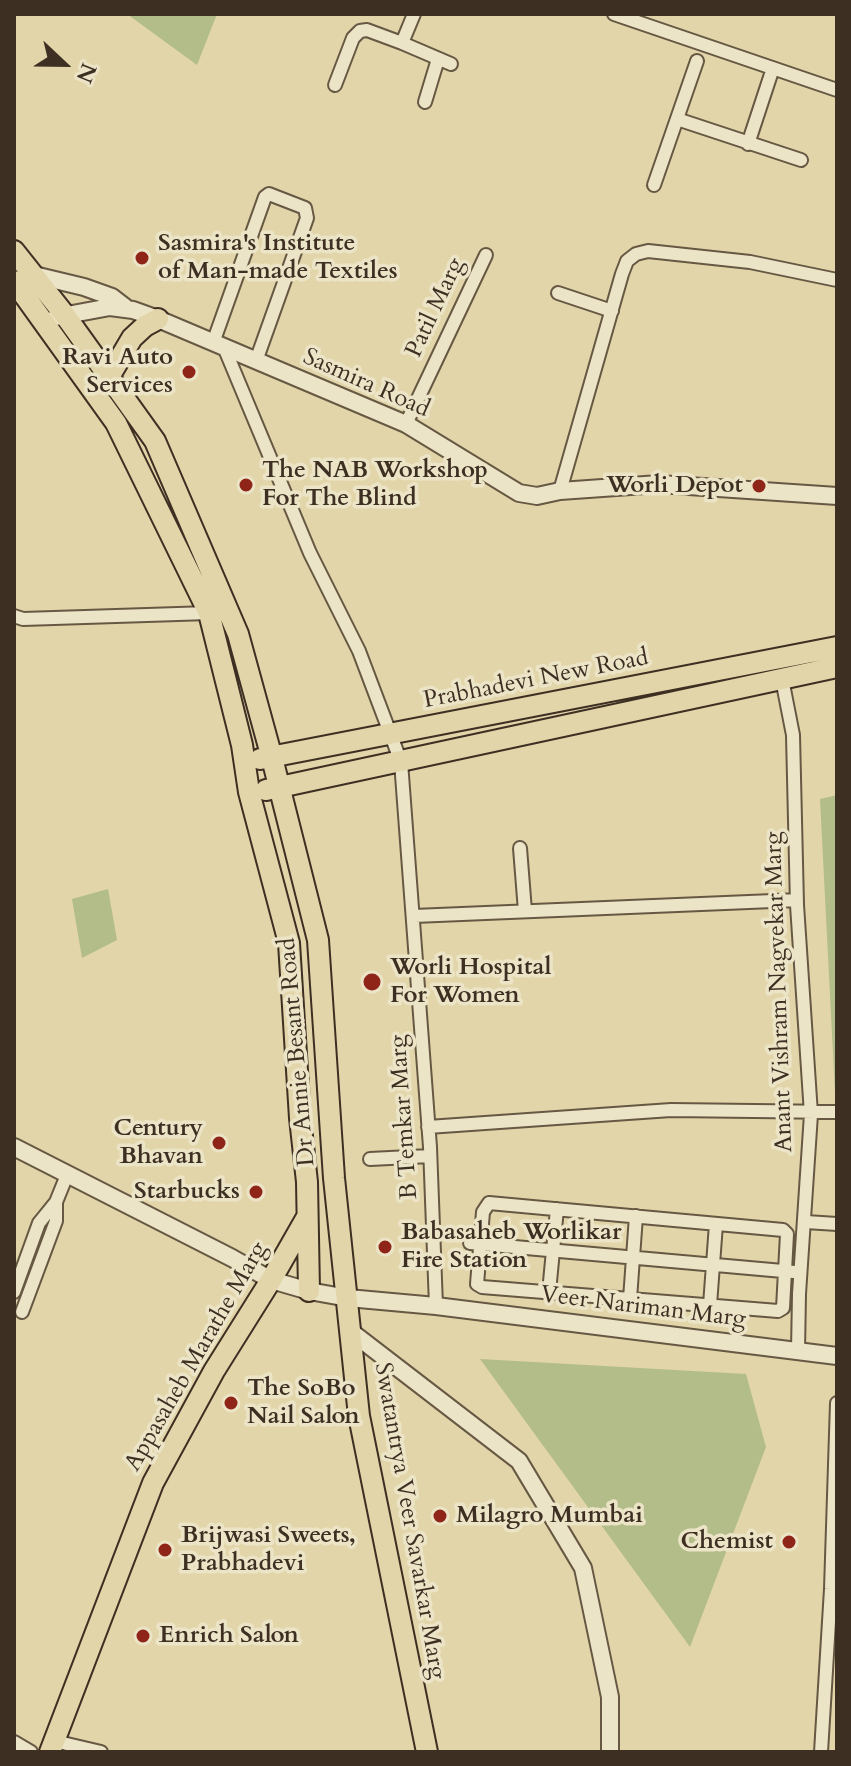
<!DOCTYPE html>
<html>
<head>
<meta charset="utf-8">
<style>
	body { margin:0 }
	#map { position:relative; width:851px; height:1766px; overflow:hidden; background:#e2d5a9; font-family:Cardo,serif }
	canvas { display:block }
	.frame { position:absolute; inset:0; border:16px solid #3e2f23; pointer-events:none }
	.north { position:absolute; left:24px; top:24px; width:80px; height:80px; -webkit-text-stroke:6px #ece4c7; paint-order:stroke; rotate:112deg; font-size:22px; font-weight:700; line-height:32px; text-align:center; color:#3e2f23 }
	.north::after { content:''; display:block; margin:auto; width:28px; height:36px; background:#3e2f23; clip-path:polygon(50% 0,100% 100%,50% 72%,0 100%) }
</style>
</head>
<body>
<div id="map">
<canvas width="851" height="1766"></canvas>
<div class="frame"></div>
<div class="north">N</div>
</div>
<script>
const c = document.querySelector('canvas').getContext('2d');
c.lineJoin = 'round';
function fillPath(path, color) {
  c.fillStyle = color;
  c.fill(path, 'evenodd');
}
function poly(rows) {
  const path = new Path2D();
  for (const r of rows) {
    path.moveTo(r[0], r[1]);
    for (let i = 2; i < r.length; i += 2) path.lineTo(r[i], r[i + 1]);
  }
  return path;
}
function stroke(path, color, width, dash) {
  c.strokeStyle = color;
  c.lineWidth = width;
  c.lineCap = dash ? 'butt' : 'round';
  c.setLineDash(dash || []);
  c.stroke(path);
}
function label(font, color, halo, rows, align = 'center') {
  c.font = font + ' Cardo,serif';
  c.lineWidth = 7;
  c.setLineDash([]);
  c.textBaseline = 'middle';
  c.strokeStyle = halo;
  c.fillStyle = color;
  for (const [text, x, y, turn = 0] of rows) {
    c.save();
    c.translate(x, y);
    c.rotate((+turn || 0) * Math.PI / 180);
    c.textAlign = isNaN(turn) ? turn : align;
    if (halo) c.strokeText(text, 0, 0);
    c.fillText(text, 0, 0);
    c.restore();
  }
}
fillPath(poly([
	[127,14,217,14,197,65],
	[837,795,837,1093,835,1093,820,799],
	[108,889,117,940,82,958,72,899],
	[480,1359,746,1374,766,1447,690,1647]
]), '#b2bd89');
const minor = poly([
	[614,14,837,90],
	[402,43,451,64],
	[335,85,353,38,360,31,367,30,402,43,414,14],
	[425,102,438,59],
	[677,119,801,160],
	[748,144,773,68],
	[654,185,697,61],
	[558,293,612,311],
	[213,343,265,197,269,194,274,196,305,208,307,218,256,361],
	[224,347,310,553,359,651,401,762,430,1147,436,1306],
	[406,424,486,255],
	[560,491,622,274,627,261,636,254,648,251,750,262,837,280],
	[14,616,23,619,209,613],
	[782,679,793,735,797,905,811,1114,799,1294,798,1351],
	[520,848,525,911],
	[414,916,797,900],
	[428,1127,671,1110,837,1112],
	[370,1159,430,1156],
	[489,1203,783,1230,787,1234,783,1308,778,1311,482,1287,477,1284,483,1212,489,1203],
	[806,1222,837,1224],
	[470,1243,794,1272],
	[14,1292,39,1223,56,1202,67,1175],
	[549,1292,557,1209],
	[630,1299,636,1216],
	[710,1305,716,1224],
	[22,1312,56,1221,56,1202],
	[54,1741,101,1752],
	[14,1742,31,1752],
	[821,1752,831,1589,837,1403]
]);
const tertiary = poly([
	[34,275,84,287,112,297,125,307],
	[56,317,110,307,133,310,158,319,406,424,519,493,537,496,560,491,659,484,837,496],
	[14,1147,232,1258,271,1280,309,1291,348,1298,436,1306,837,1356],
	[350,1331,519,1461,583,1568,610,1697,610,1752]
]);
const primary = poly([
	[14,251,64,314,155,441,238,634,272,758,318,940,334,1178,359,1416,427,1752],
	[14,281,116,423,209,613,242,745,249,792,289,943,300,1118,307,1182,309,1291],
	[109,377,132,338,145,326,158,319],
	[260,759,837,647],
	[266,790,837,667],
	[50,1752,153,1483,214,1371,271,1280,307,1217]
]);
stroke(minor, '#675844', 16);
stroke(tertiary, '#675844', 20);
stroke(primary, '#3e2f23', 24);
stroke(minor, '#ece4c7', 12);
stroke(tertiary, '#ece4c7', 16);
stroke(primary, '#e2d5a9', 20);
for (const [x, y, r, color] of [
	[142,258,8,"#8f2418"],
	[189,372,8,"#8f2418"],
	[246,485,8,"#8f2418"],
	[759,486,8,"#8f2418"],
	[372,982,10,"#8f2418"],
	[219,1143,8,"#8f2418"],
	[256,1192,8,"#8f2418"],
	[385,1247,8,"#8f2418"],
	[231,1403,8,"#8f2418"],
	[440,1516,8,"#8f2418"],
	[789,1542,8,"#8f2418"],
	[165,1550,8,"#8f2418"],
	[143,1636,8,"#8f2418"]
]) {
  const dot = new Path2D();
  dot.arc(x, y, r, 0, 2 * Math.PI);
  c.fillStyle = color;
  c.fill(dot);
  stroke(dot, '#ece4c7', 3);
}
label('bold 24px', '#3e2f23', '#ece4c7', [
	["Sasmira's Institute",158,244],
	["of Man-made Textiles",158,272],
	["Ravi Auto",173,358,"right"],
	["Services",173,386,"right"],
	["The NAB Workshop",262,471],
	["For The Blind",262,499],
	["Worli Depot",743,486,"right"],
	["Worli Hospital",390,968],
	["For Women",390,996],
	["Century",203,1129,"right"],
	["Bhavan",203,1157,"right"],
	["Starbucks",240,1192,"right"],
	["Babasaheb Worlikar",401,1233],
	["Fire Station",401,1261],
	["The SoBo",247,1389],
	["Nail Salon",247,1417],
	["Milagro Mumbai",456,1516],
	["Brijwasi Sweets,",181,1536],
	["Prabhadevi",181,1564],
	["Chemist",773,1542,"right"],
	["Enrich Salon",159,1636]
], 'left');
label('24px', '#3e2f23', '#ece4c7', [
	["Patil Marg",436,308,-65],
	["Sasmira Road",366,384,24],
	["Prabhadevi New Road",536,680,-11],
	["Anant Vishram Nagvekar Marg",780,992,-92],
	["Dr Annie Besant Road",298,1052,-95],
	["B Temkar Marg",405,1117,-94],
	["Veer Nariman Marg",643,1308,7],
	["Appasaheb Marathe Marg",197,1357,-60],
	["Swatantrya Veer Savarkar Marg",409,1521,80]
]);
</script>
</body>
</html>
